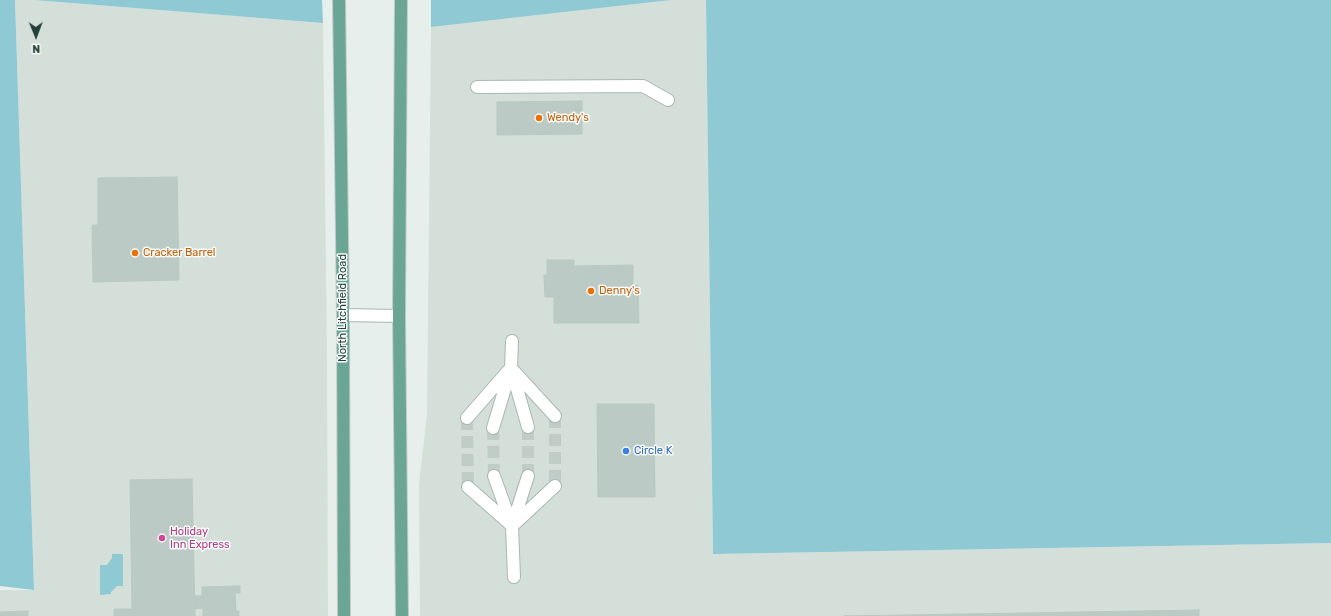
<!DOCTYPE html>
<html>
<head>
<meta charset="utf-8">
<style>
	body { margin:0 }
	#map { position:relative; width:1331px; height:616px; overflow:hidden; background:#e6efeb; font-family:Rubik,sans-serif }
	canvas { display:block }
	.north { position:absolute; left:16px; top:16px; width:40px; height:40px; -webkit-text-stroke:3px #f7fbf9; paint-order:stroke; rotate:179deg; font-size:11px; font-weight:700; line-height:16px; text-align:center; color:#24423a }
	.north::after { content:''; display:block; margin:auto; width:14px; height:18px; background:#24423a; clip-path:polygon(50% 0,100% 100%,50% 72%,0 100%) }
</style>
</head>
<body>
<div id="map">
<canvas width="1331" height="616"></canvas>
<div class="north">N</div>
</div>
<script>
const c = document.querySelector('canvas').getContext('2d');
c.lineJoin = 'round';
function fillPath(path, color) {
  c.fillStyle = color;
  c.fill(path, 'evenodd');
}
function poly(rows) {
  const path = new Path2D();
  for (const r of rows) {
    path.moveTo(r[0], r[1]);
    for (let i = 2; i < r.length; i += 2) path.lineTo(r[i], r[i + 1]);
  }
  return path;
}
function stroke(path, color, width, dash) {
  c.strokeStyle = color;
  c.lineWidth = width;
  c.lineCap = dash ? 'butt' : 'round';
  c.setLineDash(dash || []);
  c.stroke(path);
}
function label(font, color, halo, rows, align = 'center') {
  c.font = font + ' Rubik,sans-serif';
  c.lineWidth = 3;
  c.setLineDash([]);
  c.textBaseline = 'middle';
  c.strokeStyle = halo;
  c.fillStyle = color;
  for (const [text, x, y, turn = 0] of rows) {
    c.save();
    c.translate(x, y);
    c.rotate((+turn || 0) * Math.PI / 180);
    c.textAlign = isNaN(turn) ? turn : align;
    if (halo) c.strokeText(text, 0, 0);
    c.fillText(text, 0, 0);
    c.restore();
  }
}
fillPath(poly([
	[15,0,34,0,323,23,327,357,328,616,0,616,0,590,34,590],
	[671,0,706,0,713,554,1331,543,1331,616,420,616,419,484,427,414,431,27]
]), '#d4dfda');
fillPath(poly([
	[0,0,15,0,34,590,0,586],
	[34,0,322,0,323,23],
	[431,0,671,0,431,27],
	[706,0,1331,0,1331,543,713,554],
	[112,554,123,554,123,586,117,586,111,592,111,594,100,595,100,565,107,565,112,558]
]), '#8ec9d4');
const building = poly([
	[582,101,582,134,497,135,497,102,582,101],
	[177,177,179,280,93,282,92,225,98,225,98,178,177,177],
	[547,260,574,260,574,266,633,265,633,286,638,285,639,323,554,323,554,297,545,297,544,275,547,275,547,260],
	[597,404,654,404,655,497,598,497,597,404],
	[192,479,195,616,114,616,114,609,132,609,130,480,192,479],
	[240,586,240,593,235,593,236,611,239,611,239,616,203,616,203,608,195,609,195,596,202,596,202,587,240,586],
	[1199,610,1199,616,844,616,1199,610],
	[28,611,28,616,0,616,0,612,28,611]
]);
fillPath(building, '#bbcac4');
stroke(building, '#b8c9c2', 1);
stroke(poly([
	[555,416,555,486],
	[467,418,468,487],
	[493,428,494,476],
	[528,476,528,427]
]), '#bfccc8', 12, [12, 6]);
const minor = poly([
	[477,87,643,86,668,100],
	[343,315,399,316],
	[512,341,511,368,528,427],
	[467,418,508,371],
	[493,428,511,368,555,416],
	[494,476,512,526,555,486],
	[468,487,510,524],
	[514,577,512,526,528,476]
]);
const major = poly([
	[339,0,343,315,344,616],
	[401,0,399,316,402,616]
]);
stroke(minor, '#a8b8b2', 14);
stroke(major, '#c2cac8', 14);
stroke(minor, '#fff', 12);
stroke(major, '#6aa596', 12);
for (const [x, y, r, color] of [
	[539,118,4,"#e8710a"],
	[135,253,4,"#e8710a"],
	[591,291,4,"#e8710a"],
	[626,451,4,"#3f7fe0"],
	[162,538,4,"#d1479c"]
]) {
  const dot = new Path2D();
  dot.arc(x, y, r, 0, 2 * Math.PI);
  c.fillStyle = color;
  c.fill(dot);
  stroke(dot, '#f7fbf9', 1.5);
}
label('11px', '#c56008', '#f7fbf9', [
	["Wendy's",547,118],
	["Cracker Barrel",143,253],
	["Denny's",599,291]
], 'left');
label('11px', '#24423a', '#f7fbf9', [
	["North Litchfield Road",343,308,-90]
]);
label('11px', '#366cbe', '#f7fbf9', [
	["Circle K",634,451]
], 'left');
label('11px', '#b23c85', '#f7fbf9', [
	["Holiday",170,532],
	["Inn Express",170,545]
], 'left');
</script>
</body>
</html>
